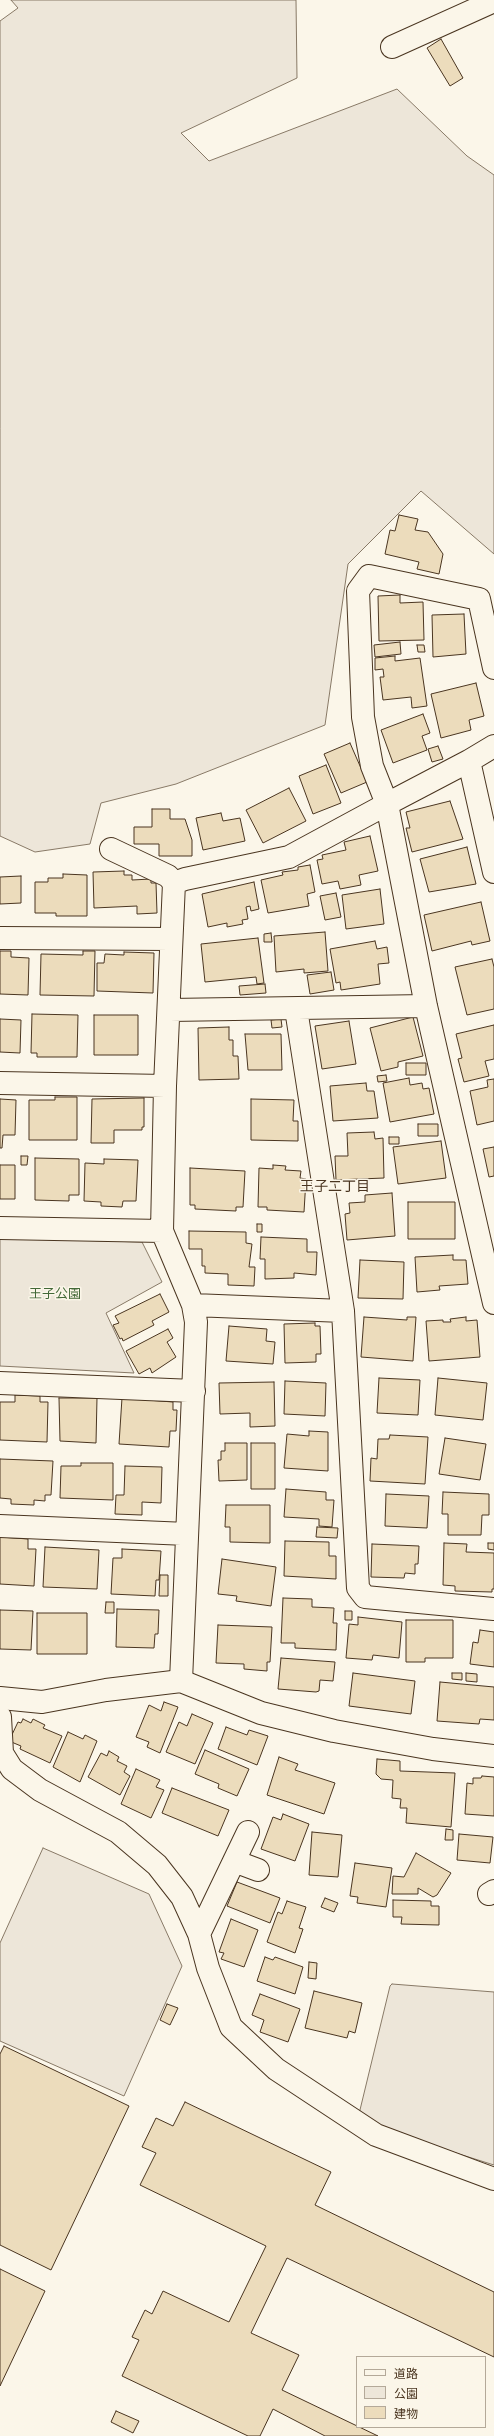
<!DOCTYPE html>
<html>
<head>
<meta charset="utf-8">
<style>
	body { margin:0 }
	#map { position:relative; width:494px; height:2436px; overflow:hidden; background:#fbf6e9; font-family:Quicksand,"Noto Sans JP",sans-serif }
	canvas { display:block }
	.legend { position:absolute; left:356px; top:2356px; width:130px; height:72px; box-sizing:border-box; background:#fbf6e9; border:1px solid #b4a999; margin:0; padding:5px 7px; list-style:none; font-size:12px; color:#4a3520 }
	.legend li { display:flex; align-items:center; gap:8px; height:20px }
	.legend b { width:20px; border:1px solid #b4a999 }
</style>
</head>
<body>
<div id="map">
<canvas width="494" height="2436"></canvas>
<ul class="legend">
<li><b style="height:5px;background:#fbf6e9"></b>道路</li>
<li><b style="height:11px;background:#ede6d9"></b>公園</li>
<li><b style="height:11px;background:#ecdcbc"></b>建物</li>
</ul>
</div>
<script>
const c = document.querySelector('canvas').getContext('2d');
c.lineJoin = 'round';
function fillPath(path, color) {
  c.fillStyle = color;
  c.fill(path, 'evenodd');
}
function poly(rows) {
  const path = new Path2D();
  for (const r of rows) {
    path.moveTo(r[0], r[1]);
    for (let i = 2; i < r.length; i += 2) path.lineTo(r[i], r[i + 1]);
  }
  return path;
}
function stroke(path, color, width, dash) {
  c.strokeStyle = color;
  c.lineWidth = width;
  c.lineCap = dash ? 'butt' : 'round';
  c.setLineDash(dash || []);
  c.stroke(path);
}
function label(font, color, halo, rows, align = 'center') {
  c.font = font + ' Quicksand,"Noto Sans JP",sans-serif';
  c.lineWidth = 3;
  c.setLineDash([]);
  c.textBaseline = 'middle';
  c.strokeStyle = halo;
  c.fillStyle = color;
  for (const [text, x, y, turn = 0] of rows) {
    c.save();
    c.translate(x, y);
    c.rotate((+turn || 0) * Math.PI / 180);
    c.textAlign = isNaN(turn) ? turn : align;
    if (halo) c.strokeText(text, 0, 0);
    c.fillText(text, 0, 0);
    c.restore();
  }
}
const green = poly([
	[11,0,296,0,297,78,181,133,209,161,397,89,467,156,494,175,494,554,421,491,348,564,325,725,176,784,101,803,90,844,35,852,0,836,0,21,18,8,11,0],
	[0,1238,142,1242,162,1282,106,1313,134,1373,0,1366,0,1238],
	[43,1848,149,1894,182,1966,124,2096,0,2041,0,1943,43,1848],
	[392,1984,494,1992,494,2165,395,2134,359,2114,390,1986,392,1984]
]);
fillPath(green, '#ede6d9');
stroke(green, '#887966', 1);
const building = poly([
	[441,39,463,78,450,86,427,48,441,39],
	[399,515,418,519,415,530,428,532,443,554,439,574,417,569,419,562,385,554,390,530,395,531,399,515],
	[400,595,400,603,423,602,424,640,379,641,378,596,400,595],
	[464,614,466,654,433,657,432,615,464,614],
	[400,642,401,654,375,657,374,645,400,642],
	[417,645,424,645,425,652,418,652,417,645],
	[395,656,395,661,420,658,427,706,412,708,411,697,383,700,380,677,384,677,383,669,375,670,375,658,395,656],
	[476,683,484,716,469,720,471,730,441,738,431,694,476,683],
	[423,714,430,733,422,736,427,750,393,763,381,730,423,714],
	[350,743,367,782,341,793,324,754,350,743],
	[438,746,443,759,432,762,428,749,438,746],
	[326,765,341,803,313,814,299,776,326,765],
	[289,788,306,821,263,843,246,810,289,788],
	[450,801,463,839,412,852,406,828,410,828,406,812,450,801],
	[152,809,170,809,170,819,185,819,192,840,192,856,159,856,159,844,134,844,134,827,152,827,152,809],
	[221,813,223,821,240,818,245,841,203,850,196,818,221,813],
	[370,836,378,871,359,875,361,885,340,889,338,881,322,884,317,860,323,859,322,855,346,850,344,842,370,836],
	[467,847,476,884,429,892,420,859,467,847],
	[310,865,315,892,307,894,309,906,268,913,261,880,283,875,282,872,298,870,298,867,310,865],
	[124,871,124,875,132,875,132,880,151,879,151,883,156,883,157,913,137,914,137,906,94,908,93,872,124,871],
	[63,874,87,875,87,916,56,916,56,913,35,913,35,882,48,882,48,878,63,878,63,874],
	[21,876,21,903,0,904,0,877,21,876],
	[254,882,259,909,251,911,250,906,246,907,248,919,242,920,243,924,227,927,227,923,208,927,202,894,254,882],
	[380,889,384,924,346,929,342,895,380,889],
	[336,893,341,917,325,920,320,896,336,893],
	[481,902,490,941,472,945,471,941,432,951,424,915,481,902],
	[325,932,328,971,304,973,304,969,276,972,274,936,325,932],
	[271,933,272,942,264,942,264,934,271,933],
	[258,938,264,983,257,984,256,977,205,982,201,944,258,938],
	[375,941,377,949,387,947,389,963,378,964,380,984,341,990,340,982,336,983,330,949,375,941],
	[0,951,11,951,11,957,29,958,28,995,0,994,0,951],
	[83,951,95,951,94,996,40,995,41,954,83,955,83,951],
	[124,952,154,953,153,993,97,991,97,963,104,963,105,954,124,955,124,952],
	[492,959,494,967,494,1009,467,1015,455,967,492,959],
	[331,972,334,990,310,994,307,975,331,972],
	[265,984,266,993,240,995,239,986,265,984],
	[32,1014,78,1015,77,1057,37,1057,37,1053,31,1053,32,1014],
	[94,1015,138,1015,138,1055,94,1055,94,1015],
	[413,1017,423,1056,398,1062,398,1067,381,1071,370,1028,413,1017],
	[0,1019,21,1020,20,1053,0,1052,0,1019],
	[281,1019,282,1027,272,1028,271,1020,281,1019],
	[349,1021,356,1064,322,1069,315,1026,349,1021],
	[494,1025,494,1059,485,1061,489,1076,464,1082,458,1059,462,1058,456,1034,494,1025],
	[229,1027,229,1040,233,1040,233,1056,238,1056,239,1079,199,1080,198,1028,229,1027],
	[245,1034,281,1034,282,1070,248,1070,245,1034],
	[406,1063,426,1063,426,1075,406,1075,406,1063],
	[386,1075,387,1081,378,1082,377,1076,386,1075],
	[409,1078,410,1085,422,1083,423,1089,429,1088,434,1114,390,1122,383,1083,409,1078],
	[494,1079,494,1121,477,1125,470,1091,488,1087,487,1080,494,1079],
	[366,1083,367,1091,374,1091,378,1118,333,1121,330,1086,366,1083],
	[55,1097,77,1097,77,1140,29,1140,29,1100,55,1100,55,1097],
	[144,1098,144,1127,142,1127,142,1130,114,1130,114,1143,91,1143,92,1099,144,1098],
	[0,1099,16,1100,15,1135,3,1135,2,1148,0,1148,0,1099],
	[251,1099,294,1100,293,1121,298,1121,298,1141,251,1140,251,1099],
	[418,1124,438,1124,438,1136,418,1136,418,1124],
	[374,1132,375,1139,383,1138,384,1178,336,1180,335,1156,348,1156,347,1133,374,1132],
	[389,1137,399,1137,399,1144,389,1144,389,1137],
	[441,1141,446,1178,398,1184,393,1147,441,1141],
	[494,1147,494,1176,489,1177,483,1149,494,1147],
	[21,1156,28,1156,27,1165,21,1165,21,1156],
	[35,1158,79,1159,79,1195,69,1195,69,1201,35,1200,35,1158],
	[104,1159,138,1160,136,1201,123,1201,122,1207,101,1206,101,1202,84,1201,85,1163,104,1164,104,1159],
	[0,1165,15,1165,15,1199,0,1199,0,1165],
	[273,1165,286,1166,285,1170,301,1171,300,1178,306,1179,304,1212,267,1210,267,1207,258,1207,259,1168,273,1169,273,1165],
	[190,1168,245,1171,243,1207,236,1207,236,1211,195,1209,195,1205,190,1205,190,1168],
	[392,1193,395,1236,347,1240,345,1214,350,1213,349,1203,365,1202,365,1195,392,1193],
	[408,1202,455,1202,455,1239,408,1239,408,1202],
	[257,1224,262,1224,262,1232,257,1232,257,1224],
	[189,1231,246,1232,246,1243,252,1244,249,1267,255,1267,254,1286,228,1285,228,1274,205,1273,205,1266,202,1266,202,1249,189,1249,189,1231],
	[261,1237,307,1239,307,1252,317,1252,316,1275,294,1273,294,1278,265,1279,265,1259,260,1259,261,1237],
	[453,1255,453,1260,466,1260,468,1284,439,1286,440,1290,417,1292,415,1257,453,1255],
	[360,1260,404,1262,403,1299,358,1298,360,1260],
	[160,1294,169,1312,152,1321,154,1325,123,1341,122,1338,120,1339,113,1325,119,1323,115,1316,160,1294],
	[364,1317,407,1320,407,1317,416,1317,413,1361,361,1357,364,1317],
	[466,1317,466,1321,477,1320,480,1357,429,1361,426,1321,443,1320,443,1322,451,1322,450,1319,466,1317],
	[315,1323,315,1326,320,1326,321,1354,316,1354,316,1362,285,1363,284,1324,315,1323],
	[229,1326,267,1329,266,1341,275,1342,273,1364,226,1361,229,1326],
	[168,1329,173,1338,167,1342,176,1357,152,1373,150,1368,139,1374,126,1351,168,1329],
	[379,1378,420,1380,418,1415,377,1413,379,1378],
	[438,1378,487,1383,483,1420,435,1415,438,1378],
	[285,1381,326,1383,325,1416,284,1414,285,1381],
	[274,1382,275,1426,250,1427,250,1413,220,1414,219,1383,274,1382],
	[15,1395,40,1396,40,1402,48,1402,47,1442,0,1440,0,1402,15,1402,15,1395],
	[59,1398,97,1398,96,1443,60,1441,59,1398],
	[122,1398,173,1402,173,1410,177,1410,176,1431,170,1431,169,1447,119,1444,122,1398],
	[309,1431,328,1432,328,1471,284,1468,287,1434,309,1436,309,1431],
	[390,1435,428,1437,425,1484,370,1481,371,1458,377,1459,378,1439,389,1439,390,1435],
	[445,1438,486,1444,480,1480,439,1474,445,1438],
	[225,1443,247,1443,247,1480,219,1481,218,1460,221,1460,221,1451,225,1451,225,1443],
	[251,1443,275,1443,275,1489,251,1489,251,1443],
	[0,1459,53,1461,51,1495,45,1495,45,1501,34,1500,34,1505,11,1504,11,1499,0,1498,0,1459],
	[81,1463,113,1463,113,1500,60,1498,61,1466,81,1466,81,1463],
	[125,1466,162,1467,161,1503,142,1502,142,1515,115,1514,116,1495,124,1495,125,1466],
	[286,1489,326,1492,326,1500,334,1500,332,1527,319,1526,319,1519,284,1517,286,1489],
	[443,1492,489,1494,489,1515,482,1515,481,1535,448,1535,448,1514,442,1514,443,1492],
	[386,1494,429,1496,427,1528,385,1526,386,1494],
	[226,1505,270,1505,270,1543,230,1542,230,1527,225,1527,226,1505],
	[317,1527,338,1528,337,1538,316,1537,317,1527],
	[0,1537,28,1539,28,1549,36,1549,34,1586,0,1584,0,1537],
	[285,1541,329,1542,329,1556,336,1556,336,1579,284,1576,285,1541],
	[444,1543,467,1544,466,1552,494,1553,494,1589,492,1589,492,1592,455,1591,455,1586,443,1585,444,1543],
	[488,1543,494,1543,494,1550,488,1549,488,1543],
	[372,1544,419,1546,418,1564,415,1564,415,1574,405,1573,404,1578,371,1577,372,1544],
	[45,1547,99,1550,97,1589,43,1587,45,1547],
	[122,1549,161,1551,159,1580,156,1580,155,1596,111,1594,113,1558,122,1558,122,1549],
	[222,1559,276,1567,271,1606,236,1601,237,1596,218,1594,222,1559],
	[160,1575,168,1575,168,1596,159,1596,160,1575],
	[283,1598,312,1599,312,1607,334,1608,333,1623,337,1623,336,1650,295,1648,295,1643,281,1643,283,1598],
	[106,1602,114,1602,114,1613,105,1613,106,1602],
	[117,1609,159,1610,158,1634,155,1634,154,1648,116,1647,117,1609],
	[0,1610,33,1611,31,1650,0,1649,0,1610],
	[345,1611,352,1611,352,1620,345,1620,345,1611],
	[37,1613,87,1613,87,1654,37,1654,37,1613],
	[358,1617,402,1622,399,1658,373,1655,372,1660,346,1658,349,1624,358,1625,358,1617],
	[406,1620,453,1620,453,1658,425,1658,425,1662,406,1662,406,1620],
	[218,1625,272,1627,270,1662,267,1662,267,1671,244,1669,244,1664,216,1663,218,1625],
	[480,1630,494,1632,494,1667,470,1664,473,1642,478,1643,480,1630],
	[281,1658,335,1662,333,1681,320,1680,319,1691,316,1692,278,1689,281,1658],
	[353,1673,415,1681,411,1714,349,1706,353,1673],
	[452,1673,462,1673,462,1680,452,1679,452,1673],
	[466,1673,477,1674,477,1682,466,1681,466,1673],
	[440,1682,494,1687,494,1720,480,1719,479,1724,437,1721,440,1682],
	[164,1702,178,1707,160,1753,147,1747,149,1742,136,1737,149,1705,161,1711,164,1702],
	[192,1714,213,1723,195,1764,166,1752,179,1722,187,1726,192,1714],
	[23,1719,31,1723,33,1719,45,1725,43,1728,62,1736,50,1763,20,1749,21,1746,9,1741,18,1722,21,1723,23,1719],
	[226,1727,247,1735,249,1730,268,1736,257,1765,218,1749,226,1727],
	[68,1732,83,1739,85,1735,97,1741,80,1782,53,1767,68,1732],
	[205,1750,249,1769,237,1796,218,1788,219,1784,195,1774,205,1750],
	[109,1751,119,1757,117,1761,127,1766,124,1772,130,1776,120,1795,88,1777,101,1753,107,1756,109,1751],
	[279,1757,298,1764,295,1770,335,1783,324,1814,267,1795,279,1757],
	[377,1759,400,1761,400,1771,455,1773,451,1827,406,1823,407,1808,400,1808,401,1799,392,1798,393,1780,381,1779,376,1774,377,1759],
	[136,1769,160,1780,156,1787,164,1790,151,1818,121,1804,136,1769],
	[482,1776,494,1777,494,1816,465,1814,467,1783,473,1784,473,1778,481,1778,482,1776],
	[172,1788,229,1810,218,1836,162,1813,172,1788],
	[283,1814,309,1824,295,1861,261,1849,273,1817,281,1820,283,1814],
	[446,1829,453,1830,453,1840,445,1840,446,1829],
	[312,1832,342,1835,338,1877,309,1875,312,1832],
	[459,1834,493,1837,490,1863,457,1860,459,1834],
	[416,1853,451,1873,437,1895,433,1897,418,1888,418,1894,392,1894,393,1876,404,1877,416,1853],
	[355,1863,392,1868,386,1907,357,1903,358,1897,350,1896,355,1863],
	[237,1882,280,1898,270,1923,227,1906,237,1882],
	[325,1898,338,1903,334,1912,321,1907,325,1898],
	[393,1900,431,1901,431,1906,439,1906,439,1925,401,1924,402,1917,393,1917,393,1900],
	[287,1901,306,1907,299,1928,303,1929,295,1953,267,1942,278,1912,282,1914,287,1901],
	[231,1919,258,1930,244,1967,221,1959,224,1953,219,1952,231,1919],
	[265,1957,273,1960,275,1957,303,1967,295,1994,257,1981,265,1957],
	[309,1962,317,1963,316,1979,308,1978,309,1962],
	[314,1991,362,2003,355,2033,349,2031,347,2038,305,2028,314,1991],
	[260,1994,300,2009,288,2042,260,2032,264,2020,252,2015,260,1994],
	[167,2004,178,2008,170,2025,160,2020,167,2004],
	[4,2046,129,2106,51,2270,0,2245,0,2054,4,2046],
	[185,2102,331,2172,315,2205,494,2292,494,2357,287,2258,251,2333,299,2355,282,2390,378,2436,325,2436,273,2409,260,2436,248,2436,122,2376,139,2340,132,2337,145,2310,152,2314,163,2291,229,2322,266,2246,140,2185,156,2153,142,2147,156,2118,173,2126,185,2102],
	[0,2269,45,2291,0,2386,0,2269],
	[116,2411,139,2421,133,2433,111,2422,116,2411]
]);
fillPath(building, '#ecdcbc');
stroke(building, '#4a3520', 1);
const street = poly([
	[392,47,494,1],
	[494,668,479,599,369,576,358,591,363,717,372,766,387,804,469,761,494,872],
	[469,761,494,746],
	[111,849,168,876,174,883],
	[0,938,171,939],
	[296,1009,343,1311,358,1588,365,1597,494,1609],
	[170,1010,426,1006],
	[0,1083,165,1086],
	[0,1228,162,1231],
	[193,1305,343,1311],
	[0,1383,194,1391],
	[0,1526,187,1534],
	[181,1681,196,1322,193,1305,162,1231,165,1086,174,883,185,879,289,857,387,804,426,1006,494,1303],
	[0,1717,2,1753,12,1769,40,1790,118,1832,157,1865,182,1897,199,1934,208,1968,231,2027,276,2069,376,2135,494,2179],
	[234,1861,258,1870],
	[489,1894,494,1891],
	[199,1934,248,1832]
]);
const secondary = poly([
	[0,1698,42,1702,106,1690,181,1681,261,1713,334,1731,433,1749,494,1756]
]);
stroke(street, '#4a3520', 24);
stroke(secondary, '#4a3520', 24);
stroke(street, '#fbf6e9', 22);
stroke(secondary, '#fbf6e9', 22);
label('13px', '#436837', '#fbf6e9', [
	["王子公園",55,1294]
]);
label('14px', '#4a3520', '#fbf6e9', [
	["王子二丁目",335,1187]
]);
</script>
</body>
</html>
